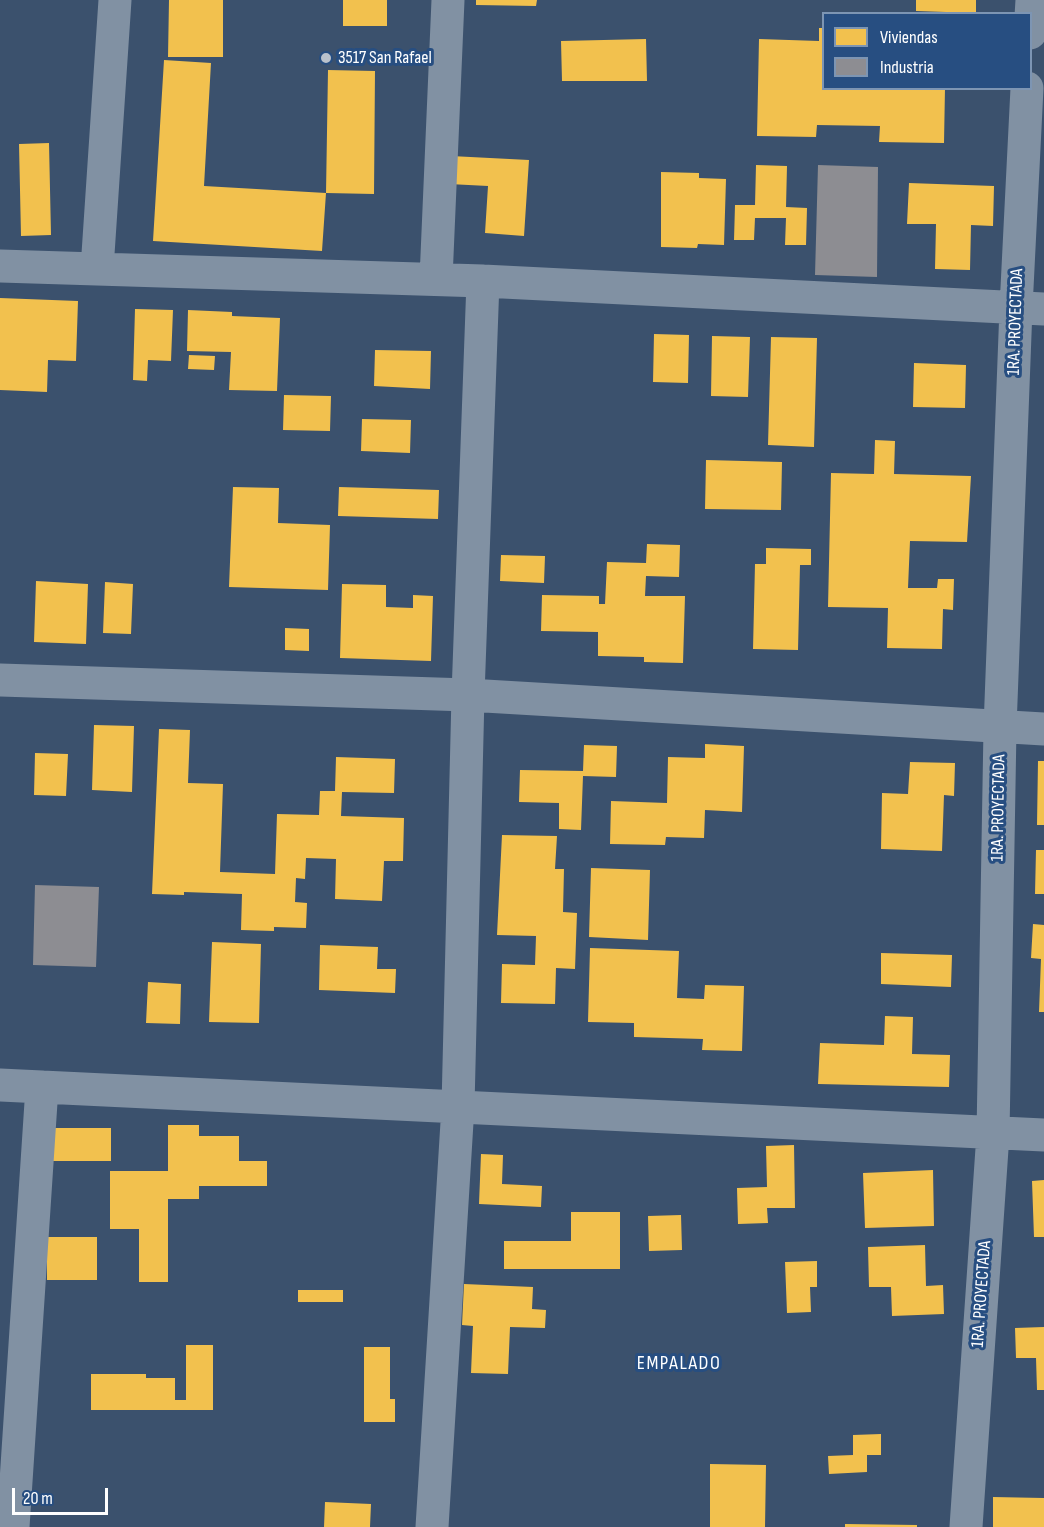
<!DOCTYPE html>
<html>
<head>
<meta charset="utf-8">
<style>
	body { margin:0 }
	#map { position:relative; width:1044px; height:1527px; overflow:hidden; background:#3b516d; font-family:"Sofia Sans Condensed",sans-serif }
	canvas { display:block }
	.legend { position:absolute; left:822px; top:12px; width:210px; height:78px; box-sizing:border-box; background:#274e81; border:2px solid #7d95b3; margin:0; padding:8px 10px; list-style:none; font-size:18px; color:#fff }
	.legend li { display:flex; align-items:center; gap:12px; height:30px }
	.legend b { width:30px; border:2px solid #7d95b3 }
	.scale { position:absolute; left:12px; top:1488px; width:96px; height:27px; box-sizing:border-box; border:3px solid #fff; border-top:0; padding-left:8px; font-size:18px; line-height:21px; white-space:nowrap; color:#fff; -webkit-text-stroke:4px #274e81; paint-order:stroke }
</style>
</head>
<body>
<div id="map">
<canvas width="1044" height="1527"></canvas>
<ul class="legend">
<li><b style="height:16px;background:#f2c14e"></b>Viviendas</li>
<li><b style="height:16px;background:#8d8d92"></b>Industria</li>
</ul>
<div class="scale">20 m</div>
</div>
<script>
const c = document.querySelector('canvas').getContext('2d');
c.lineJoin = 'round';
function fillPath(path, color) {
  c.fillStyle = color;
  c.fill(path, 'evenodd');
}
function poly(rows) {
  const path = new Path2D();
  for (const r of rows) {
    path.moveTo(r[0], r[1]);
    for (let i = 2; i < r.length; i += 2) path.lineTo(r[i], r[i + 1]);
  }
  return path;
}
function stroke(path, color, width, dash) {
  c.strokeStyle = color;
  c.lineWidth = width;
  c.lineCap = dash ? 'butt' : 'round';
  c.setLineDash(dash || []);
  c.stroke(path);
}
function label(font, color, halo, rows, align = 'center') {
  c.font = font + ' "Sofia Sans Condensed",sans-serif';
  c.lineWidth = 6;
  c.setLineDash([]);
  c.textBaseline = 'middle';
  c.strokeStyle = halo;
  c.fillStyle = color;
  for (const [text, x, y, turn = 0] of rows) {
    c.save();
    c.translate(x, y);
    c.rotate((+turn || 0) * Math.PI / 180);
    c.textAlign = isNaN(turn) ? turn : align;
    if (halo) c.strokeText(text, 0, 0);
    c.fillText(text, 0, 0);
    c.restore();
  }
}
fillPath(poly([
	[169,0,223,0,223,57,168,57],
	[343,0,387,0,387,26,343,26],
	[476,0,537,0,536,6,476,5],
	[916,0,976,0,976,13,916,11],
	[819,28,824,28,824,88,945,88,944,143,879,142,880,126,817,125,816,137,757,136,759,39,819,41],
	[646,39,647,81,562,81,561,41],
	[164,60,211,63,204,186,326,193,322,251,153,241],
	[328,70,375,71,374,194,326,193],
	[49,143,51,235,21,236,19,144],
	[451,156,529,160,524,236,485,233,488,186,449,184],
	[756,165,787,166,786,207,807,208,806,245,785,245,786,218,755,218,754,240,734,240,735,205,755,205],
	[661,172,699,173,699,178,726,179,724,245,698,244,697,248,661,247],
	[909,183,994,186,993,226,971,225,970,270,935,269,936,224,907,224],
	[0,298,78,301,76,361,48,360,47,392,0,390],
	[135,309,173,310,171,361,148,360,147,381,133,380],
	[188,310,232,312,232,316,280,318,277,391,229,390,231,352,187,351],
	[654,334,689,335,688,383,653,382],
	[712,336,750,337,748,397,711,396],
	[771,337,817,338,814,447,768,445],
	[375,350,431,351,430,389,374,386],
	[189,355,215,356,214,370,188,369],
	[914,363,966,365,965,408,913,407],
	[284,395,331,396,330,431,283,430],
	[362,419,411,420,410,453,361,451],
	[875,440,895,441,894,474,971,476,967,542,910,541,908,588,937,588,938,579,954,579,953,610,943,609,942,649,887,648,888,608,828,607,831,473,874,474],
	[706,460,782,462,781,510,705,509],
	[233,487,279,488,278,523,330,525,328,590,229,587],
	[339,487,439,490,438,519,338,516],
	[647,544,680,545,679,577,646,576,645,596,685,596,683,663,644,662,644,657,598,656,598,632,541,631,542,595,599,596,599,604,605,604,607,562,646,563],
	[766,548,811,549,811,565,800,565,798,650,753,649,755,564,766,564],
	[501,555,545,556,544,583,500,581],
	[36,581,88,584,86,644,34,642],
	[105,582,133,584,131,634,103,633],
	[342,584,386,585,386,607,413,608,413,595,433,596,431,661,340,658],
	[285,628,309,629,309,651,285,650],
	[94,725,134,726,132,792,92,790],
	[159,729,190,730,188,783,223,784,220,872,275,874,277,814,319,815,320,791,335,791,336,757,395,759,394,793,342,792,341,816,404,818,403,861,384,861,382,901,335,899,336,859,306,858,305,879,296,878,295,902,307,903,306,928,274,927,274,931,241,930,242,894,184,892,184,895,152,894],
	[705,744,744,746,742,812,705,810,704,838,666,837,665,845,610,844,611,801,667,803,668,757,705,758],
	[584,745,617,746,616,777,583,776,581,830,559,829,559,803,519,802,520,770,583,771],
	[35,753,68,754,66,796,34,795],
	[1038,761,1044,761,1044,825,1037,825],
	[910,762,955,763,954,796,944,795,942,851,881,849,882,793,908,794],
	[502,835,557,836,555,869,564,869,563,912,577,913,575,969,556,968,555,1004,501,1003,502,964,535,965,536,936,497,935],
	[1036,850,1044,850,1044,894,1035,894],
	[591,868,650,870,648,940,589,937],
	[1033,924,1044,925,1044,1012,1039,1012,1041,959,1031,958],
	[212,942,261,944,259,1023,209,1022],
	[320,945,378,947,377,969,396,969,395,993,319,990],
	[590,948,679,951,677,998,704,999,705,985,744,986,742,1051,702,1050,703,1039,634,1037,634,1023,588,1022],
	[881,953,952,955,951,987,881,984],
	[148,982,181,984,180,1024,146,1023],
	[885,1016,913,1017,912,1054,950,1055,949,1087,818,1084,820,1043,884,1045],
	[168,1125,199,1125,199,1136,239,1136,239,1161,267,1161,267,1186,199,1186,199,1199,168,1199,168,1282,139,1282,139,1229,110,1229,110,1171,168,1171],
	[48,1128,111,1128,111,1161,48,1161],
	[794,1145,795,1208,767,1208,768,1223,738,1224,737,1188,767,1187,766,1146],
	[481,1154,503,1155,502,1184,542,1186,541,1207,479,1204],
	[933,1170,934,1226,865,1228,863,1173],
	[1044,1180,1044,1237,1034,1237,1032,1181],
	[571,1212,620,1212,620,1269,504,1269,504,1241,571,1241],
	[681,1215,682,1250,649,1251,648,1216],
	[47,1237,97,1237,97,1280,47,1280],
	[925,1245,926,1286,943,1285,944,1314,892,1316,891,1287,869,1287,868,1247],
	[817,1261,817,1287,810,1287,811,1312,787,1313,785,1262],
	[464,1284,533,1287,532,1309,546,1310,545,1328,510,1327,508,1374,471,1373,473,1326,462,1325],
	[298,1290,343,1290,343,1302,298,1302],
	[1044,1327,1044,1390,1037,1390,1036,1358,1016,1358,1015,1328],
	[186,1345,213,1345,213,1410,91,1410,91,1374,146,1374,146,1378,175,1378,175,1400,186,1400],
	[364,1347,390,1347,390,1399,395,1399,395,1422,364,1422],
	[881,1434,881,1455,867,1455,867,1472,829,1474,828,1456,853,1455,853,1435],
	[710,1464,766,1465,765,1527,710,1527],
	[993,1497,1044,1498,1044,1527,993,1527],
	[325,1502,371,1504,370,1527,324,1527],
	[845,1524,917,1525,917,1527,845,1527]
]), '#f2c14e');
fillPath(poly([
	[818,165,878,167,877,277,815,275],
	[35,885,99,887,96,967,33,965]
]), '#8d8d92');
stroke(poly([
	[1030,33,1032,0],
	[0,266,483,281,1044,309],
	[97,269,115,0],
	[436,279,448,0],
	[0,680,468,695,1044,729],
	[0,1085,1044,1135],
	[13,1527,42,1087],
	[432,1527,458,1106,468,695,483,281],
	[966,1527,993,1134,1000,728,1016,308,1027,88]
]), '#8191a3', 33);
for (const [x, y, r, color] of [
	[326,58,6,"#bac2cc"]
]) {
  const dot = new Path2D();
  dot.arc(x, y, r, 0, 2 * Math.PI);
  c.fillStyle = color;
  c.fill(dot);
  stroke(dot, '#274e81', 2);
}
label('18px', '#fff', '#274e81', [
	["3517 San Rafael",338,58]
], 'left');
label('18px', '#fff', '#274e81', [
	["1RA. PROYECTADA",1016,322,-88],
	["1RA. PROYECTADA",999,808,-89],
	["1RA. PROYECTADA",982,1294,-86]
]);
c.letterSpacing = '1.5px';
label('20px', '#fff', '#274e81', [
	["EMPALADO",679,1364]
]);
c.letterSpacing = '0px';
</script>
</body>
</html>
